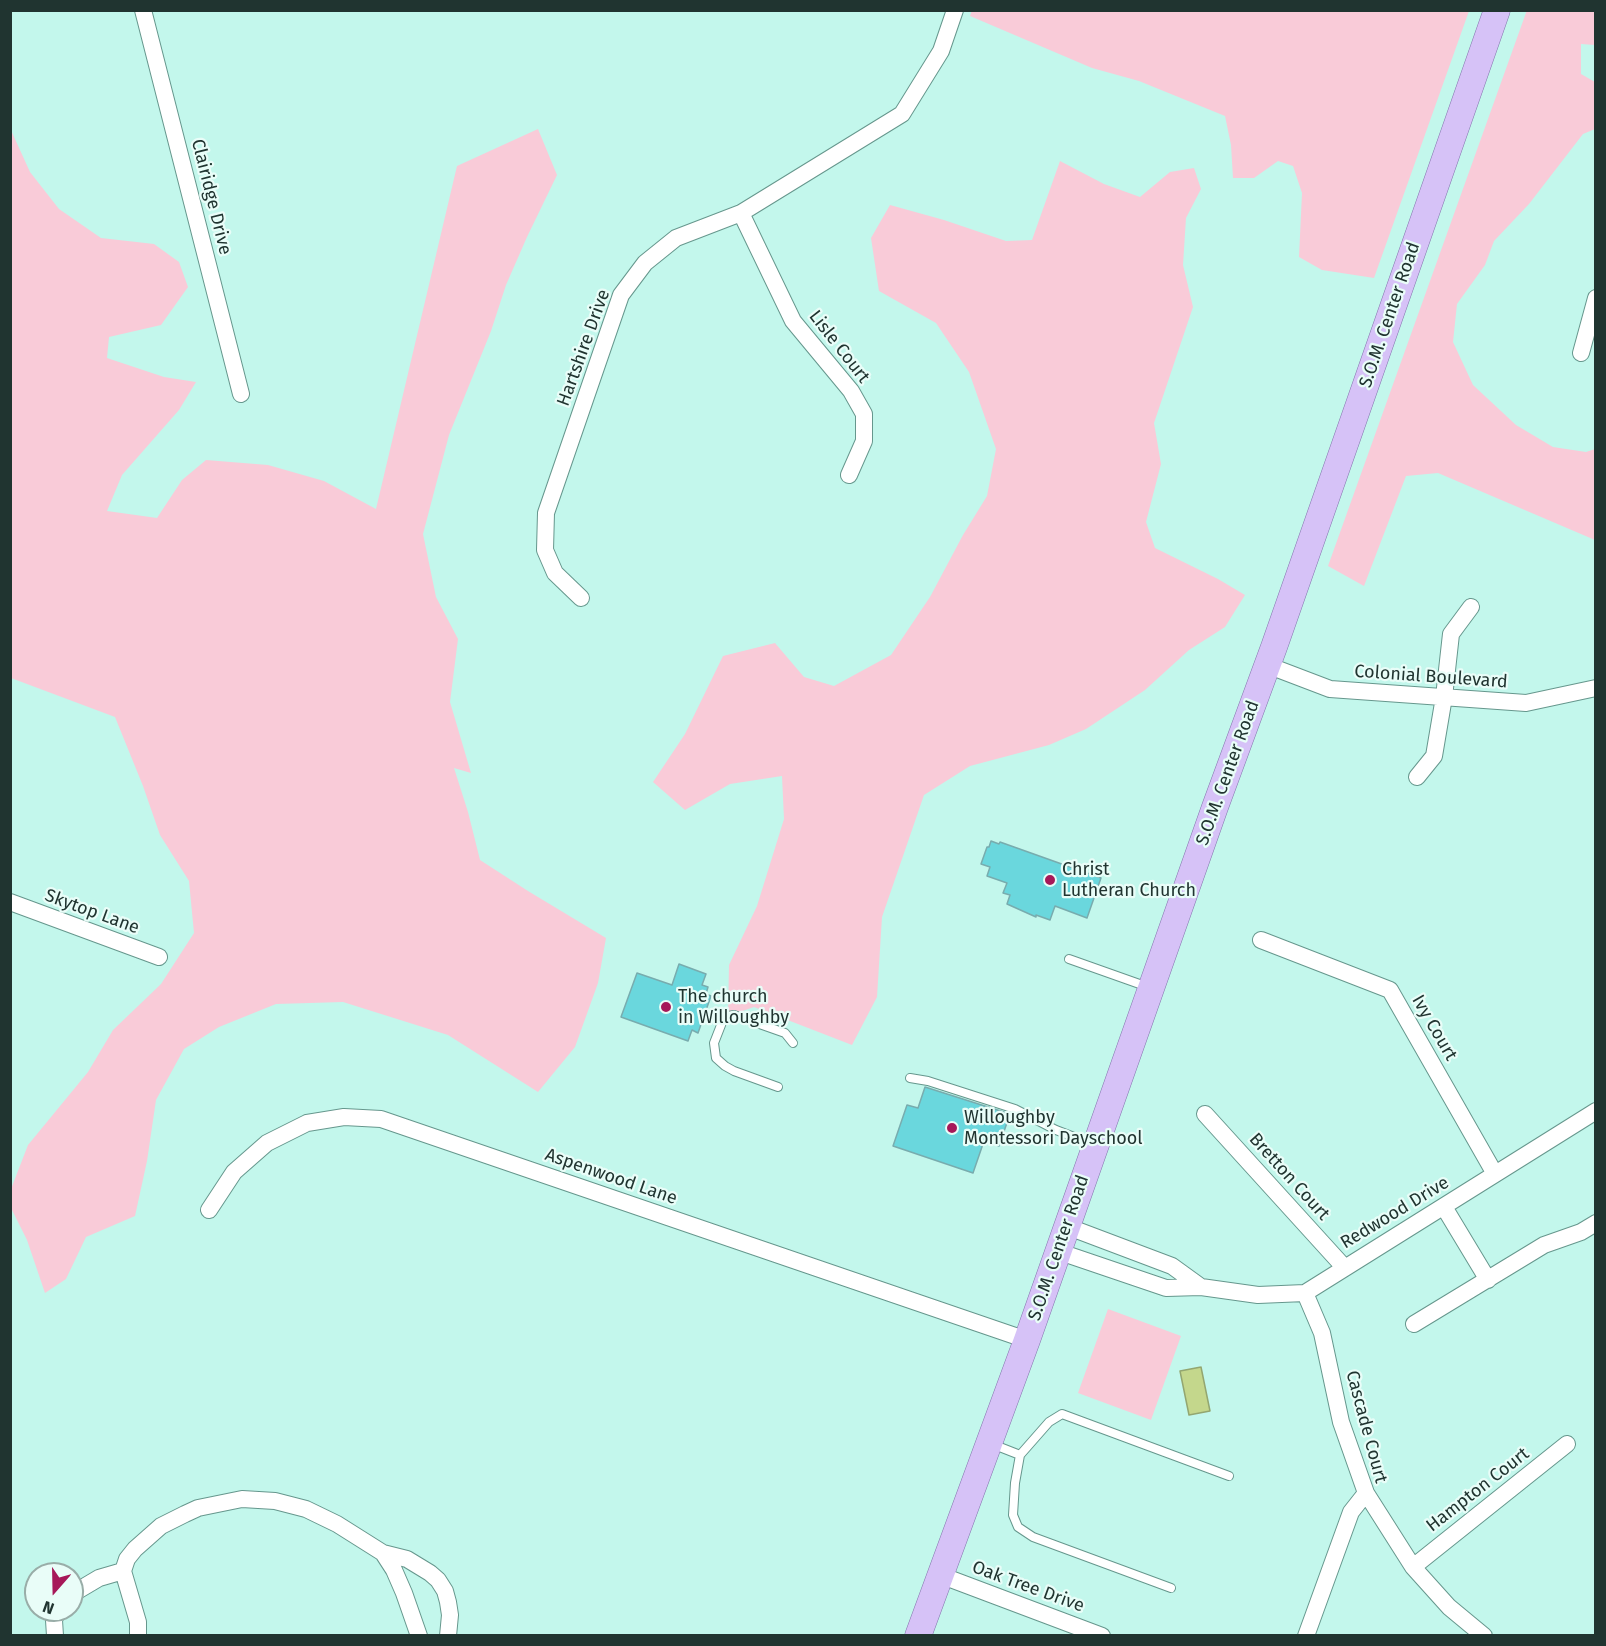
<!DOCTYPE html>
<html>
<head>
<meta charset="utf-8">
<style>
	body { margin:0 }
	#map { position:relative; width:1606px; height:1646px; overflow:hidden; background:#c3f7ec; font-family:"Fira Sans",sans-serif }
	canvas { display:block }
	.frame { position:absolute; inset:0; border:12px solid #203430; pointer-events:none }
	.north { position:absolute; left:24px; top:1562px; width:60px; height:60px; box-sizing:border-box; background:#e9fdf8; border:2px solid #99ada8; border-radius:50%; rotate:200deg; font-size:16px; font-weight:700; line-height:24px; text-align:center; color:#203430 }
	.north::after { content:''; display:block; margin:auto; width:21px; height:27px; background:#a61859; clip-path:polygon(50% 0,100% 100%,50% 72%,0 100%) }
</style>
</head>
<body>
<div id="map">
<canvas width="1606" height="1646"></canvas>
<div class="frame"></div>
<div class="north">N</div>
</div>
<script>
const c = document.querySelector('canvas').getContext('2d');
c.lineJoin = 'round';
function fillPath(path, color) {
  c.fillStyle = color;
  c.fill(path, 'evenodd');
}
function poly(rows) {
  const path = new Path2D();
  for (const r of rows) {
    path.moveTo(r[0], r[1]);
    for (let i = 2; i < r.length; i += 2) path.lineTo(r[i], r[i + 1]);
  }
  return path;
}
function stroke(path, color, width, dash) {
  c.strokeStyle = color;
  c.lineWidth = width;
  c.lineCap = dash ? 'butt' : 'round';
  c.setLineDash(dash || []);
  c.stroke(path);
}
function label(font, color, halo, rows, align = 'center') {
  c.font = font + ' "Fira Sans",sans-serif';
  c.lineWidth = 4.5;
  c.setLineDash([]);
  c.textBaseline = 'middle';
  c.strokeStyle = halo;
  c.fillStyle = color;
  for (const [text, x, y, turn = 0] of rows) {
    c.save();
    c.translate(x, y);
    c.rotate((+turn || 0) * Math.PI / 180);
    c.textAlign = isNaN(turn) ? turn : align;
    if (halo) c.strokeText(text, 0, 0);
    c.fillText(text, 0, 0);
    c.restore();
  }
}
fillPath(poly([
	[972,10,1469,10,1469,11,1374,278,1322,270,1299,257,1302,193,1293,166,1278,161,1254,178,1233,178,1231,145,1225,116,1139,81,1092,68,970,16],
	[1527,10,1595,11,1595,45,1581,44,1581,74,1595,82,1595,129,1583,134,1529,204,1494,241,1485,265,1457,304,1453,342,1473,385,1516,425,1553,447,1586,452,1595,449,1595,540,1438,473,1406,476,1364,586,1328,566],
	[10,128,30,172,59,209,101,238,154,244,179,262,188,287,161,325,109,337,107,358,164,377,196,382,179,410,122,475,107,511,157,518,182,480,206,460,268,465,324,481,376,509,457,166,538,129,557,175,527,237,506,285,491,331,449,435,423,534,436,597,458,639,450,702,471,773,454,768,468,812,480,860,528,891,606,938,598,983,575,1047,538,1092,448,1035,343,1002,276,1004,219,1027,184,1049,156,1100,147,1161,135,1216,86,1237,66,1279,45,1293,27,1240,11,1208,11,1189,28,1145,88,1072,113,1030,161,984,194,933,189,881,160,835,143,786,115,717,11,678],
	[1060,161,1104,184,1140,197,1170,172,1194,168,1201,189,1186,218,1183,265,1193,307,1154,423,1161,464,1146,522,1155,548,1218,579,1245,595,1225,627,1189,650,1145,690,1086,729,1049,745,970,766,924,795,882,917,877,997,852,1045,754,1007,728,1016,729,965,757,906,784,819,782,776,730,784,685,810,653,782,685,734,723,656,775,643,804,677,834,686,891,655,930,597,963,535,987,496,996,449,969,372,936,323,879,291,871,238,890,205,944,220,1006,241,1032,240],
	[1108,1309,1181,1336,1151,1420,1078,1393]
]), '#f9cbd8');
const water = poly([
	[1201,1367,1210,1411,1189,1415,1180,1371,1201,1367]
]);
fillPath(water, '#c4d78c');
stroke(water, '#93a670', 1.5);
const building = poly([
	[991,841,999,844,1000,842,1101,878,1087,918,1055,906,1050,920,1036,915,1036,917,1007,904,1010,895,1003,893,1007,883,987,876,990,867,981,864,987,847,989,847,991,841],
	[679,964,706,974,702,985,708,987,706,994,711,996,698,1033,692,1030,688,1041,621,1017,637,973,672,985,679,964],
	[925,1087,1010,1114,999,1146,984,1141,973,1173,893,1146,907,1105,918,1108,925,1087]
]);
fillPath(building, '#6ad7dd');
stroke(building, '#78acae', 1.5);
const service = poly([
	[1069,959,1148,987],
	[910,1078,928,1081,1015,1109,1056,1130,1092,1144],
	[778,1087,734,1071,725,1066,716,1058,714,1043,723,1020,728,1016,734,1015,785,1033,793,1043],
	[992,1444,1020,1455,1049,1422,1062,1414,1229,1476],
	[1020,1455,1015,1483,1013,1515,1018,1527,1033,1537,1171,1588]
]);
const minor = poly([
	[143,10,241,394],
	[741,213,793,321,851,391,864,414,864,441,849,475],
	[1581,353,1596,298],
	[581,598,555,573,545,550,546,513,621,295,645,263,676,238,741,213,902,114,941,51,955,10],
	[1267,665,1330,689,1526,703,1596,688],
	[1417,777,1434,756,1444,697,1451,634,1471,607],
	[10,902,159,957],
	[1261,940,1390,990,1495,1174],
	[1205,1114,1344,1267],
	[1444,1207,1488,1280],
	[209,1210,234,1172,267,1143,307,1123,344,1117,381,1119,1027,1340],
	[1066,1226,1172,1266,1201,1287],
	[1057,1251,1166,1288,1201,1287,1258,1295,1305,1293,1596,1111],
	[1305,1293,1322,1333,1341,1422,1366,1493,1351,1512,1306,1636],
	[1414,1324,1544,1245,1581,1232,1596,1223],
	[1366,1493,1413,1567,1449,1607,1484,1636],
	[383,1553,407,1559,430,1573,438,1580,445,1591,448,1602,450,1615,448,1636],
	[1413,1567,1567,1444],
	[940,1575,1102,1636],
	[72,1594,99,1578,123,1571],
	[55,1636,54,1620,58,1610],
	[138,1636,138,1622,123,1571,127,1559,135,1549,161,1526,185,1514,198,1508,242,1499,275,1501,306,1509,337,1524,383,1553,394,1570,404,1593,419,1636]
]);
const primary = poly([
	[918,1636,1027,1340,1215,807,1274,647,1497,10]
]);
stroke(service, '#66978d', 10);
stroke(minor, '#66978d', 18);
stroke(primary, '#8576ae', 27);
stroke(service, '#fff', 8);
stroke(minor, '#fff', 16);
stroke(primary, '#d6c2f7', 26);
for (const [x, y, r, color] of [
	[1050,880,6,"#a61859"],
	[666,1007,6,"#a61859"],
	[952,1128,6,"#a61859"]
]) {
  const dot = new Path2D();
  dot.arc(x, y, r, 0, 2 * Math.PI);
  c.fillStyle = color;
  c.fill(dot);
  stroke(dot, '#e9fdf8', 2);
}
label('18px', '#203430', '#e9fdf8', [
	["Clairidge Drive",211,197,76],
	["S.O.M. Center Road",1390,315,-71],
	["Lisle Court",839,347,52],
	["Hartshire Drive",584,348,-70],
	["Colonial Boulevard",1431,677,4],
	["S.O.M. Center Road",1228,773,-70],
	["Skytop Lane",92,912,20],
	["Ivy Court",1434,1028,60],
	["Aspenwood Lane",611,1177,19],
	["Bretton Court",1289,1177,48],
	["Redwood Drive",1395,1213,-31],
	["S.O.M. Center Road",1059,1248,-71],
	["Cascade Court",1366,1427,75],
	["Hampton Court",1478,1490,-38],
	["Oak Tree Drive",1028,1587,20]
]);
label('18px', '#203430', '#e9fdf8', [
	["Christ",1062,870],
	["Lutheran Church",1062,891],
	["The church",678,997],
	["in Willoughby",678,1018],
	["Willoughby",964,1118],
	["Montessori Dayschool",964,1139]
], 'left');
</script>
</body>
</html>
